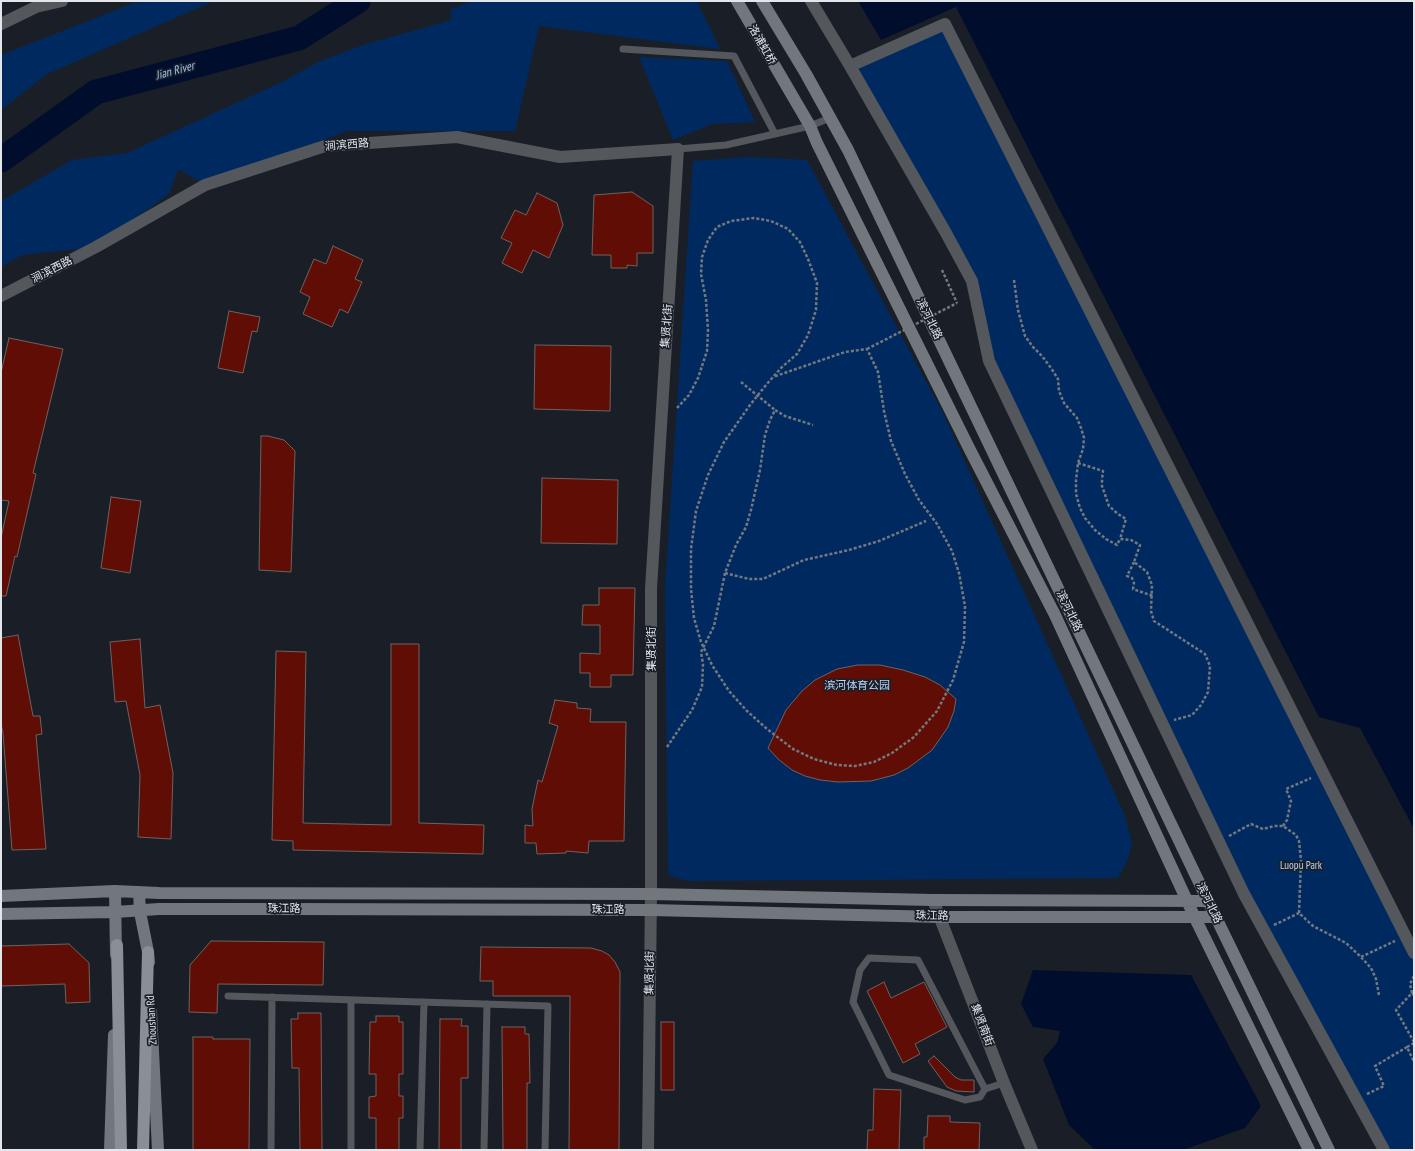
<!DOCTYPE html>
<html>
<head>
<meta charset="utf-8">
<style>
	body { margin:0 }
	#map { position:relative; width:1415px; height:1151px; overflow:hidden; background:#1a1f27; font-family:"PT Sans Narrow",sans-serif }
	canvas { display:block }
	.frame { position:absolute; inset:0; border:2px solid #e3e7ec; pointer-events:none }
</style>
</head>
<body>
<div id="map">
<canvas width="1415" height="1151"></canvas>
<div class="frame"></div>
</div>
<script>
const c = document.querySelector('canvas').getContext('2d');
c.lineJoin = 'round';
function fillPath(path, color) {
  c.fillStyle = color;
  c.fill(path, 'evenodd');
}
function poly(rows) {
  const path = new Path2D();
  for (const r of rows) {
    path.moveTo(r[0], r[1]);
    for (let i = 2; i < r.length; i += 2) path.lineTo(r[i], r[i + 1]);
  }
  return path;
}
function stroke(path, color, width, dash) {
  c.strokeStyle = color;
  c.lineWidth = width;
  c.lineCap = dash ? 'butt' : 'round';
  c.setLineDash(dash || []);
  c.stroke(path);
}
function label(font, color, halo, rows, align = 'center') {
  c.font = font + ' "PT Sans Narrow","Noto Sans SC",sans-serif';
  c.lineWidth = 3.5;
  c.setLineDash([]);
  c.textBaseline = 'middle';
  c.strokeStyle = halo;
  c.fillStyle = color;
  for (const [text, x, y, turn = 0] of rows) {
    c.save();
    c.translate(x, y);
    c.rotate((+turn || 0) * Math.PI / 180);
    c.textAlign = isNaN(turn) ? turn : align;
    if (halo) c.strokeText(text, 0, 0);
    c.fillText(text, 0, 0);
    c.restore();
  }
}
fillPath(poly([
	[164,1,214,1,47,74,1,110,1,55,134,3],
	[472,1,697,1,720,49,539,26,515,131,347,131,205,185,178,169,169,194,96,247,22,255,1,267,1,201,72,160,127,153,282,82,320,61,363,45,451,20,451,9],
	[945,24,1414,953,1414,1150,1384,1150,1264,930,989,361,972,281,850,66],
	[639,57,727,61,755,122,712,124,673,140],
	[749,157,807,160,944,415,1124,814,1132,843,1128,859,1118,878,688,881,668,875,665,587,693,161]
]), '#002a5f');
fillPath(poly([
	[858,1,1414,1,1414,829,1360,728,1319,717,956,7,881,40],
	[1033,970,1191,975,1261,1106,1245,1128,1183,1150,1095,1150,1069,1125,1043,1059,1057,1043,1060,1031,1033,1027,1021,1004]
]), '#000d2c');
stroke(poly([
	[1,160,96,92,299,38,358,1]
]), '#000d2c', 25);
const building = poly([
	[632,192,653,206,653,253,637,253,637,266,627,265,627,268,611,268,611,255,592,255,594,195,632,192],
	[537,193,557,203,563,225,549,258,533,250,522,273,502,263,512,243,501,238,515,210,526,215,537,193],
	[333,246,363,260,355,279,362,282,348,313,340,309,332,327,303,314,310,297,300,292,314,259,326,264,333,246],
	[229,311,260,317,257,332,252,331,243,373,218,368,229,311],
	[9,338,63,349,33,473,36,474,17,557,15,556,6,596,1,596,1,538,9,501,1,500,1,373,9,338],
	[535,345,611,346,610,411,534,409,535,345],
	[261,436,268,436,284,440,295,451,291,572,259,570,261,436],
	[542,478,618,480,617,544,541,543,542,478],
	[111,497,141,501,130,573,101,568,111,497],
	[599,588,635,588,633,675,611,675,611,687,590,687,590,673,580,673,580,653,600,654,600,625,582,625,583,605,599,605,599,588],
	[18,635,33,716,40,716,42,734,36,735,46,849,12,850,3,733,1,724,1,638,18,635],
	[140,639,145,708,160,705,173,773,171,839,138,837,140,775,126,701,115,702,110,642,140,639],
	[391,644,419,644,419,823,484,825,483,854,293,850,293,841,272,840,276,651,306,652,303,823,391,825,391,644],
	[858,665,880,665,903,670,925,677,940,685,956,699,954,711,948,727,939,740,932,750,908,768,894,775,871,781,838,782,820,780,805,776,792,770,778,759,768,748,786,710,802,691,815,680,837,669,858,665],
	[555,700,577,703,577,708,591,709,590,722,626,722,624,841,589,841,588,853,566,851,566,853,537,854,536,843,525,843,525,825,533,826,532,809,538,780,542,782,558,726,549,723,555,700],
	[211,941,324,942,323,985,218,984,217,1013,189,1012,190,965,211,941],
	[69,944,89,963,90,1002,66,1003,65,984,1,986,1,946,69,944],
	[481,947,591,948,602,951,609,955,615,962,620,972,619,1150,569,1150,570,996,493,996,493,981,480,981,481,947],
	[884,982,891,998,924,982,947,1027,915,1044,920,1054,903,1063,867,991,884,982],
	[298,1013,321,1013,322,1150,300,1150,299,1068,292,1068,291,1019,298,1019,298,1013],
	[376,1016,399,1016,399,1022,403,1022,403,1074,399,1074,399,1096,403,1096,403,1118,399,1118,399,1150,376,1150,376,1118,369,1118,369,1097,376,1096,376,1074,369,1074,370,1022,376,1022,376,1016],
	[440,1019,462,1019,461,1026,468,1026,468,1078,461,1078,461,1150,439,1150,440,1019],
	[661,1022,674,1022,674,1090,661,1090,661,1022],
	[502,1027,525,1027,525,1034,529,1034,530,1083,527,1083,527,1150,503,1150,502,1027],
	[193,1037,213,1037,213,1039,250,1039,249,1150,193,1150,193,1037],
	[934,1056,955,1077,961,1080,974,1080,974,1092,956,1091,947,1087,928,1061,934,1056],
	[874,1089,901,1090,899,1150,867,1150,868,1130,873,1130,874,1089],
	[928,1116,950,1116,950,1122,980,1123,979,1150,924,1150,924,1137,927,1137,928,1116]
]);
fillPath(building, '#600e05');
stroke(building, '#6f6260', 1);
stroke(poly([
	[942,270,957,303],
	[1014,280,1018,310,1025,336,1033,347,1042,356,1051,368,1058,379,1059,391,1064,403,1077,418,1081,428,1084,438,1083,449,1078,463,1076,480,1076,494,1080,508,1085,518,1095,530,1106,539,1117,545,1120,539,1131,540,1140,545,1134,562,1147,572,1152,585,1151,611,1154,621,1205,654,1210,666,1208,692,1201,705,1192,715,1174,720],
	[741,382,775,410],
	[677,408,689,395,698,378,702,366],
	[1078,463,1103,471,1102,479,1102,486,1109,506,1118,514,1126,519,1120,539],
	[1134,562,1127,576,1132,578,1134,583,1133,589,1153,596],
	[725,573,749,579,763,579,804,560,849,550,879,541,926,521],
	[667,747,692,710,702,687,703,664,701,652,714,626,725,573,736,545,746,527,751,510,760,470,765,435,770,420,775,410,785,416,813,425],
	[1283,826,1287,820,1291,801,1286,789,1311,778],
	[1229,836,1251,824,1263,829,1274,826,1283,826,1296,835,1299,841,1301,860,1299,913,1313,926,1346,943,1361,957,1371,968,1376,979,1379,995],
	[1274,925,1299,913],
	[1361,957,1395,941],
	[1412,993,1410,984,1414,976],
	[1414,995,1412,993,1396,1010,1414,1042],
	[1414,1043,1407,1047,1414,1062],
	[1367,1094,1384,1086,1375,1066,1407,1047]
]), '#74787f', 2.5, [3, 2]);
stroke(poly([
	[623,49,734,56,775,134],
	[678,149,726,145,810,126,830,118],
	[228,996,548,1006,545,1150],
	[985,1089,980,1097,965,1100,889,1075,853,1002,860,970,869,958,918,960,985,1089,1004,1083],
	[271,1150,272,997],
	[351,1150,351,1000],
	[420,1150,424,1002],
	[484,1150,487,1004]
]), '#54575b', 7);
stroke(poly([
	[811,1,850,66],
	[1,24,36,7,62,1],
	[1,296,96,247,205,185,325,146,457,137,560,157,678,149,651,589,651,894,648,1150],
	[933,900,1004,1083,1032,1150],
	[1384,1150,1244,894,989,361,972,281,946,233,850,66,945,24,1414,953]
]), '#54575b', 12);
stroke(poly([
	[737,1,810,126,817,143,970,450,1055,615,1195,918,1309,1150],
	[762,1,806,74,848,150,1208,901,1329,1150],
	[115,891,116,955],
	[139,892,140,912,148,952,149,962],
	[1,896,115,891,159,893,651,894,933,900,1208,901],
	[1,914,115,912,159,909,284,909,651,910,940,917,1216,917],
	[151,1012,158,1150],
	[110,1150,114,1035]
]), '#72777d', 12);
stroke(poly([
	[117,945,121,1150],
	[143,1150,148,952]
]), '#898f97', 12);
stroke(poly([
	[867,349,957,303],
	[702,366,707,351,708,330,706,300,701,274,702,257,708,240,717,227,731,221,754,218,771,221,788,229,800,242,808,259,817,283,816,310,808,335,797,354,782,367,773,377,766,385,750,405,724,442,708,475,696,511,691,549,691,589,694,618,701,642,712,665,729,691,747,711,767,729,793,749,814,759,837,765,855,766,874,762,892,753,914,737,937,711,953,680,964,642,965,606,959,573,952,551,937,524,919,500,905,474,891,441,884,411,878,372,867,349,845,352,773,377]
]), '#74787f', 2.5, [3, 2]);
label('11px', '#e3e7ec', '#1a1f27', [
	["洛浦虹桥",762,45,60],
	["涧滨西路",347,145,-5],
	["涧滨西路",52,270,-27],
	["滨河北路",929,319,64],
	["集贤北街",667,326,-86],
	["滨河北路",1069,611,64],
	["集贤北街",652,649,-90],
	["滨河北路",1209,903,64],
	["珠江路",284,909],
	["珠江路",608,910],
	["珠江路",932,916,1],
	["集贤北街",650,973,-89],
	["Zhoushan Rd",152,1020,-93],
	["集贤南街",982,1025,69]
]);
label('11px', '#bad4f9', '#1a1f27', [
	["滨河体育公园",857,686],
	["Luopu Park",1301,866]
]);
label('italic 12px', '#99c1f6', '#1a1f27', [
	["Jian River",175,71,-15]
]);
</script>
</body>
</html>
